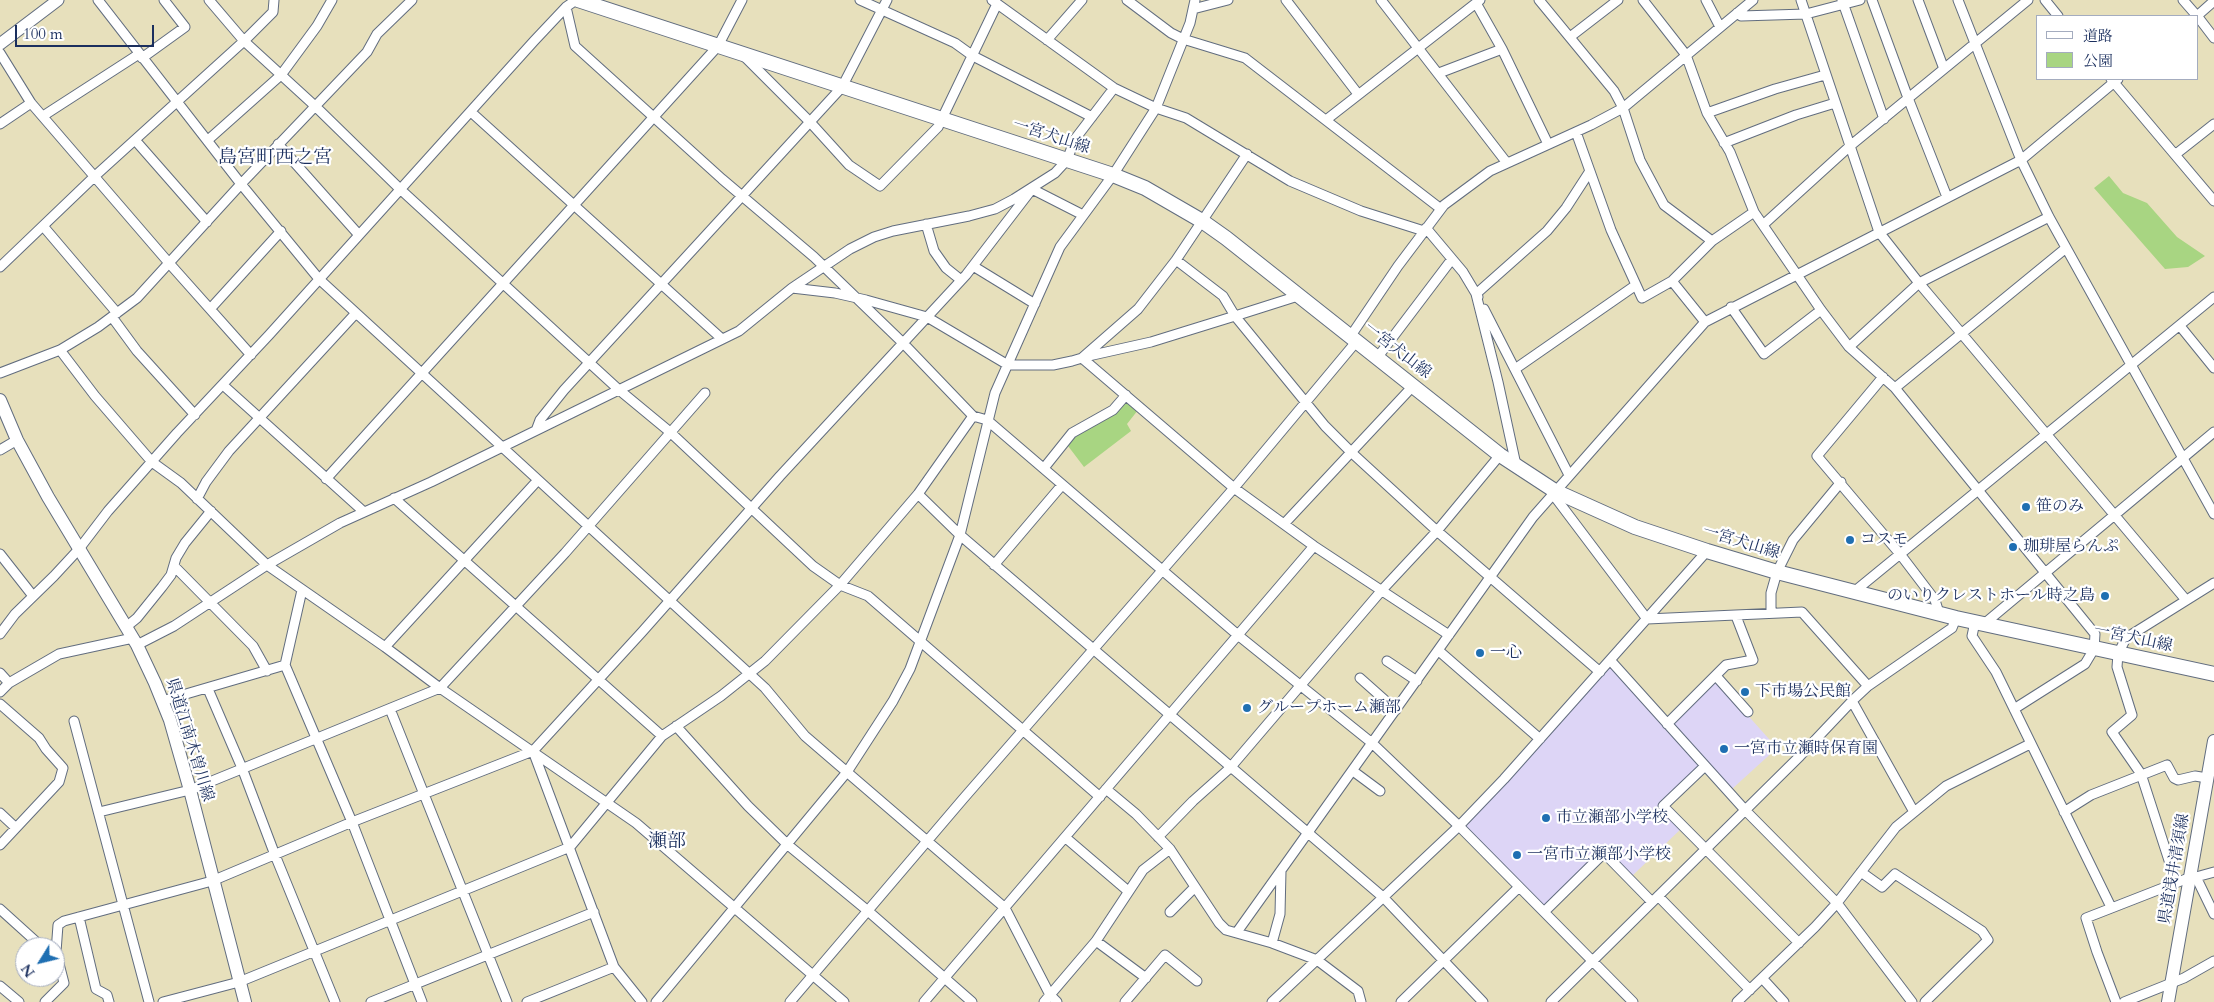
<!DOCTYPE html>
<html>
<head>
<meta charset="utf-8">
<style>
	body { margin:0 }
	#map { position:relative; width:2214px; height:1002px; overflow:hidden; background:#e7e0bc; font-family:Cardo,"Noto Serif JP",serif }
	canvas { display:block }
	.legend { position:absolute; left:2036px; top:15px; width:162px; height:65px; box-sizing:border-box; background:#fff; border:1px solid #a4acbf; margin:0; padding:6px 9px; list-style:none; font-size:15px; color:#1b2f5e }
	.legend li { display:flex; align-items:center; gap:10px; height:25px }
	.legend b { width:25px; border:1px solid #a4acbf }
	.north { position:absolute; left:15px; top:937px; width:50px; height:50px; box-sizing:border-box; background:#fff; border:1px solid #a4acbf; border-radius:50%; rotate:234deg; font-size:14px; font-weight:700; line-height:20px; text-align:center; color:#1b2f5e }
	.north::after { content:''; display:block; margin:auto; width:18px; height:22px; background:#1f6fb2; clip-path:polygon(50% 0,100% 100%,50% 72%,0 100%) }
	.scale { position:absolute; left:15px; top:25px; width:139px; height:22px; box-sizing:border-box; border:2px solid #1b2f5e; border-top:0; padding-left:6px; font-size:15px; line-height:18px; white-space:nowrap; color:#1b2f5e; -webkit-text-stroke:4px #fff; paint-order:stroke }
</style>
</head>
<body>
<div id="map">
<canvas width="2214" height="1002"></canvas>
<ul class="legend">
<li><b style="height:6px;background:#fff"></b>道路</li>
<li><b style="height:14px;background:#a8d582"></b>公園</li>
</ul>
<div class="north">N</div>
<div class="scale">100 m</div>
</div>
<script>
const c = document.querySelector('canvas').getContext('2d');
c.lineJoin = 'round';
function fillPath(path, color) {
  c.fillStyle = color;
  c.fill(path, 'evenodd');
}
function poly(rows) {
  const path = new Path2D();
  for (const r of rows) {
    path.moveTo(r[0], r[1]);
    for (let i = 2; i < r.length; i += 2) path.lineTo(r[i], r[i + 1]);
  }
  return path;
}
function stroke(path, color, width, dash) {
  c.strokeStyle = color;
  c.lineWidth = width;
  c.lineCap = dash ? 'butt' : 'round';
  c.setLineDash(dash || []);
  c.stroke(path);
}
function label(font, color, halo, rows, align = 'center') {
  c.font = font + ' Cardo,"Noto Serif JP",serif';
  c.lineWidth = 4.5;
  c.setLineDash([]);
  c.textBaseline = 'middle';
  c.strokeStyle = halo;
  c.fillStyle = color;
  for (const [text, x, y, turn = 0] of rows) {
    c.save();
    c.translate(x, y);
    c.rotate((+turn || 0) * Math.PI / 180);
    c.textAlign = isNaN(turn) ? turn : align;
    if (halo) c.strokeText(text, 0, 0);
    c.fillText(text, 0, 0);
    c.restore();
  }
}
fillPath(poly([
	[1609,668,1614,669,1705,766,1663,806,1684,826,1632,876,1604,851,1546,906,1542,907,1466,830,1467,825],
	[1714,682,1719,683,1777,748,1732,789,1673,725,1673,721]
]), '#ddd5f6');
fillPath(poly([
	[2109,176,2123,193,2147,203,2177,237,2205,256,2188,267,2165,269,2094,188],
	[1127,400,1138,410,1127,424,1131,431,1084,467,1065,442]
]), '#a8d582');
const minor = poly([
	[98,0,241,184,319,279,765,688,805,736,1005,908,1050,995,1057,1002],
	[209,0,244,41,315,106,400,189,618,389,670,432,813,566,840,585,868,596,1100,797],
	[860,0,955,43,973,56,1092,117],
	[992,0,1114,88,1156,108,1186,118,1290,181,1361,211,1424,231],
	[1127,0,1171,33,1183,39,1245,58,1441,209],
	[1286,0,1358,94],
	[1381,0,1507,163],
	[1539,0,1614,91,1623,108,1640,160,1664,205,1712,241],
	[1643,0,1686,55,1707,113,1730,152,1754,212,1821,310,1849,347,1895,388,2095,634,2094,649,2085,664,2014,709],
	[1706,0,1720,27],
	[1801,0,1879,232,1919,283,2186,600],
	[1842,0,1884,119],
	[1872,0,1908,98,1947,197],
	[1918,0,1944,69],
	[1958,0,2021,160,2049,217,2214,514],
	[2045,0,2058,16],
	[2183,0,2197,16],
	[1476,3,1502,49],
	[566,7,575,46,722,179,814,257,903,343,973,416],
	[1193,9,1228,0],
	[1737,13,1741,16,1806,14,1860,0],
	[2197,16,2214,1],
	[2198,17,2214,38],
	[1570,37,1618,0],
	[1047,40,1082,0],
	[0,53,31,103,169,263,251,355],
	[745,57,810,122,849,165,880,186,938,127,997,4],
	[142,58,185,27,164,0],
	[1439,73,1502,49,1548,144],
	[2111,79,2214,201],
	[471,112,722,339],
	[1707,113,1775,89,1825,75],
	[43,116,139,54],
	[1326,120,1480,0],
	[0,124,31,103],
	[1576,132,1611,230,1642,298,1672,281,1712,241,1754,212],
	[135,140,207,222],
	[208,140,281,75,317,26,332,0],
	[1724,143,1796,115,1835,103],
	[278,144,359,235],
	[2176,154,2214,124],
	[926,224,934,251,946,268,961,280],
	[1763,225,1850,146,2028,0],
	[43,226,117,313],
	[1426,228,1463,272,1478,297],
	[973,266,1035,304],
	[0,267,95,176,244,41,273,12,274,0],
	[1672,281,1705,322],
	[792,288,835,293,866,300,927,317,1008,365,1053,365,1072,361,1082,358,1138,309,1176,260,1247,154],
	[1298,296,1235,316,1325,426,1352,453,1437,531,1600,672],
	[1731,307,1764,354,1821,310],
	[211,308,281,231],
	[1484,309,1569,475],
	[112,317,137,351,195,415],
	[2180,326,2214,368],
	[1350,337,1398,266,1444,205,1490,171,1591,125,1623,108,1753,0],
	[1849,347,1919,283,2049,217],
	[60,350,95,396,152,462,181,483,267,565,385,647],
	[1084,357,1151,342,1235,316,1223,296,1176,260],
	[1082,358,1234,488,1314,546,1449,635],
	[1377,358,1452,259],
	[1515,369,1636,285],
	[0,373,60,350,98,327,137,298,241,184,367,52,377,34,412,0],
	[1883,377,1817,456,1900,554,1935,600,1939,613],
	[223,385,364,512],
	[1895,388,2066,248],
	[537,428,540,420,564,390,842,87,887,0],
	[0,450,17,440],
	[1516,465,1498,382,1476,294,1547,231,1566,208,1590,171],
	[1044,468,1072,433,1113,410,1126,395],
	[326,479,718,46,742,0],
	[538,480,385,647,440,688,636,823,844,1002],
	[1552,493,1647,619,1802,612,1868,686],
	[918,494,960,535,1384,898,1483,1002],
	[394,498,662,736],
	[197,499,206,482,229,451,356,313],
	[1284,524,1413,386],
	[0,554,33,596],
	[994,565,1062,485],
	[174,566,253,646,267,671],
	[302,590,285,665,352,822,422,1002],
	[1855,591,2214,297],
	[1771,612,1771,593,1777,572,1793,540,1841,482],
	[1975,622,1972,636,1996,672,2111,907],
	[1984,624,2214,432],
	[126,627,137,618,162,587,171,575,176,558,185,543,211,511],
	[0,634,15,614,54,576,79,549,108,511,177,433,269,335,534,41,566,7,576,0],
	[137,645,174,626,267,565,340,523,431,482,739,331,792,288,850,249,874,237,893,231,969,216,995,209,1014,199,1055,173,1067,160,1075,139,1114,88],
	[1439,651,1540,739],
	[1610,660,1745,810,1837,903,1912,1002],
	[1387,661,1417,681],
	[0,673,9,683],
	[1716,676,1748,712],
	[1360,678,1396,710],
	[208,689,242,768,275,855,335,1002],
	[0,692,9,683,59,654,133,638],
	[162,701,285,665],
	[1852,701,1914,812],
	[0,704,39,738,46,749,63,768,59,782,0,845],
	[390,709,507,1002],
	[74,721,149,1002],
	[1667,724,1726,665,1753,660,1736,616],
	[676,726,748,806,788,845,868,911,972,1002],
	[533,751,614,967,642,1002],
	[1705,766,1663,806,1799,943],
	[1353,771,1380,791],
	[1106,789,1136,814,1170,849,1219,923,1226,930,1272,943,1317,960,1358,991,1361,1002],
	[99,812,190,790,440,688,565,553,705,393],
	[2064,812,2091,795,2167,765,2174,778,2178,780,2195,776,2207,778],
	[0,813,16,828],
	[1158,837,1193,801,1230,768,1382,590,1437,531,1500,455],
	[1066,838,1128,891],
	[1861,872,1882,887,1895,874,1982,931,1988,940,1925,1002],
	[2196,877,2214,872],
	[2176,882,2141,774,2112,732,2132,715,2117,667,2118,654,2126,638,2214,583],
	[1658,896,1750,990],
	[0,909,42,947],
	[1170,912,1195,887],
	[1544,912,1604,853,1652,902],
	[79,917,96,989,107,995,109,1002],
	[1237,932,1533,517,1705,322,2021,160,2118,79],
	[1096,941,1146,978],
	[1272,943,1280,914,1281,871],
	[1762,978,1784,1002],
	[0,986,19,1002],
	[45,1002,64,983,56,952,58,925,64,921,212,881,352,822,533,751,642,632,780,476,966,275,1032,189,1083,215],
	[163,1002,239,982,570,847,662,736,721,696,765,661,840,585,918,494,973,416,987,420,1239,636,1372,743,1459,826,1633,1002],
	[371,1002,594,912],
	[527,1002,614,967],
	[656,1002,847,772,893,701,910,669,960,535,995,393,1060,247,1113,175,1156,108,1190,23,1195,0],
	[790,1002,963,799,1234,488,1356,342],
	[924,1002,1314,546],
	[1044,1002,1096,941,1143,870,1170,849],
	[1125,1002,1165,955,1197,981],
	[1272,1002,1459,826,1504,779,1707,551],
	[1401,1002,1519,887],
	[1551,1002,1800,756,1853,700,1868,686,1952,628,1956,618],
	[1737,1002,1815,927,1837,903,1896,827,1946,786,2030,744],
	[2116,1002,2097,952,2086,918,2191,877,2196,877,2214,914],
	[2124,1002,2184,978,2214,961]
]);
const tertiary = poly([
	[0,44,58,0]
]);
const secondary = poly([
	[0,400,17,440,48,497,137,645,155,683,170,720,190,790,245,1002],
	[2168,1002,2214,741]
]);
const primary = poly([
	[578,0,1113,175,1145,188,1202,221,1226,238,1500,455,1555,491,1635,527,1707,551,1777,572,1956,618,2214,674]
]);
stroke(minor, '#626d7f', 11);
stroke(tertiary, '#626d7f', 13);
stroke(secondary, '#626d7f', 14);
stroke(primary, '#626d7f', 16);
stroke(minor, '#fff', 9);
stroke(tertiary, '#fff', 11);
stroke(secondary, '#fff', 12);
stroke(primary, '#fff', 14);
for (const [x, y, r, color] of [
	[2026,507,5,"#1f6fb2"],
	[1850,540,5,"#1f6fb2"],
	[2013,547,5,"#1f6fb2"],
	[2105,596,5,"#1f6fb2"],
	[1480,653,5,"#1f6fb2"],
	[1745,692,5,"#1f6fb2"],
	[1247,708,5,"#1f6fb2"],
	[1724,749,5,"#1f6fb2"],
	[1546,818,5,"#1f6fb2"],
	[1517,855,5,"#1f6fb2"]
]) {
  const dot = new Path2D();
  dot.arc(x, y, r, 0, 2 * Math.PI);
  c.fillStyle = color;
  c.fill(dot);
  stroke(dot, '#fff', 2);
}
label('16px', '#1b2f5e', '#fff', [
	["一宮犬山線",1051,137,18],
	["一宮犬山線",1397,351,38],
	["一宮犬山線",1741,543,17],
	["一宮犬山線",2133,639,12],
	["県道江南木曽川線",189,740,73],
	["県道浅井清須線",2175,869,-80]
]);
label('16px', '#1b2f5e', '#fff', [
	["笹のみ",2036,507],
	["コスモ",1860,540],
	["珈琲屋らんぷ",2023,547],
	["のいりクレストホール時之島",2095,596,"right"],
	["一心",1490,653],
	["下市場公民館",1755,692],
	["グループホーム瀬部",1257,708],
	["一宮市立瀬時保育園",1734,749],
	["市立瀬部小学校",1556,818],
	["一宮市立瀬部小学校",1527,855]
], 'left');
label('19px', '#1b2f5e', '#fff', [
	["島宮町西之宮",275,159],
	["瀬部",667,843]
]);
</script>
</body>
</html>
